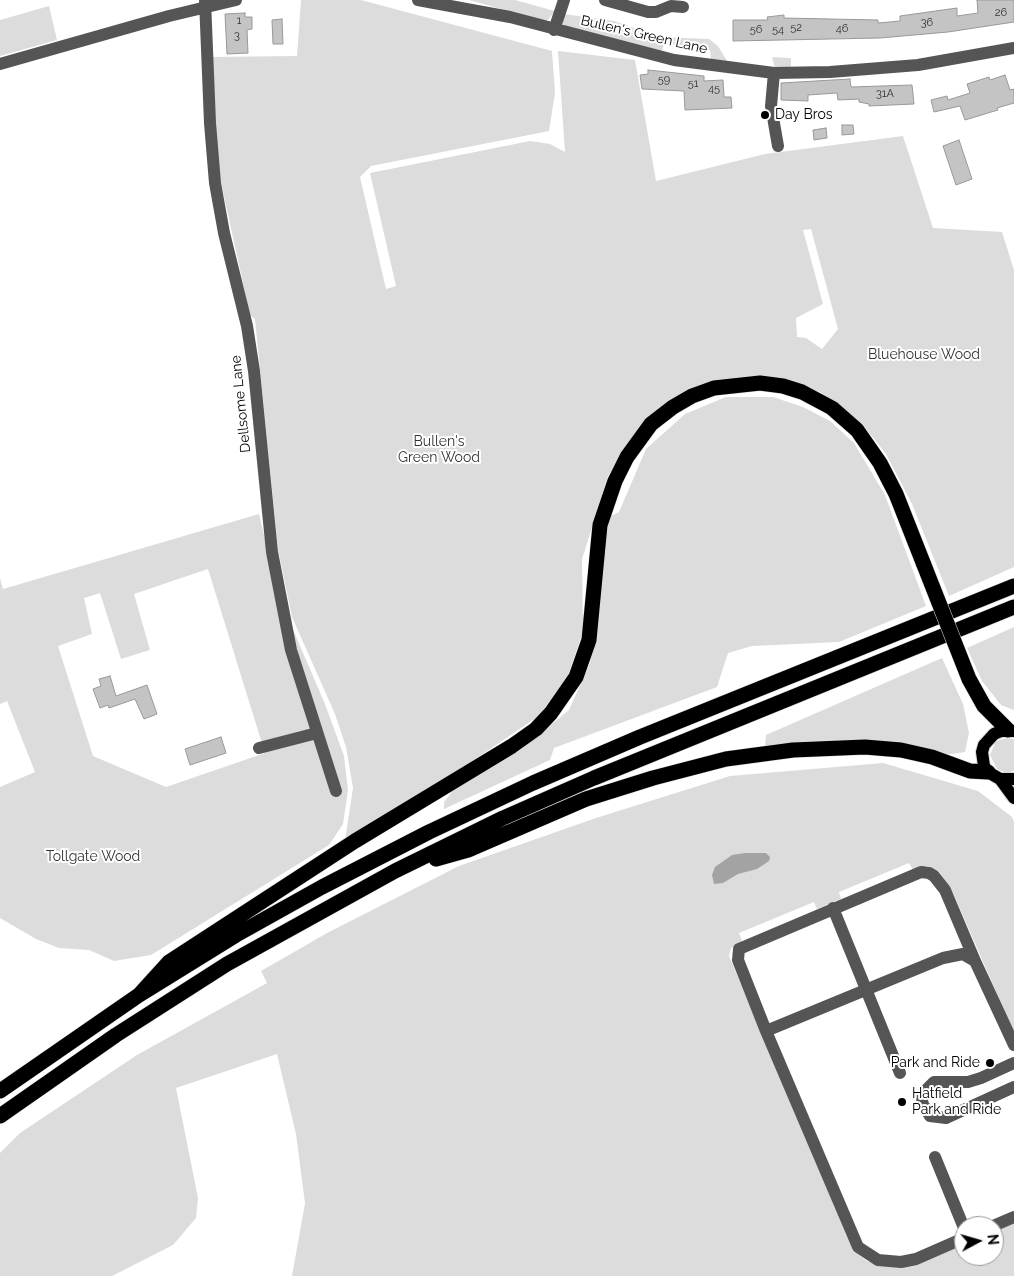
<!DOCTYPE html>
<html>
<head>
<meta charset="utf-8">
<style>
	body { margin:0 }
	#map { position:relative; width:1014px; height:1276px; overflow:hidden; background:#fff; font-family:Raleway,sans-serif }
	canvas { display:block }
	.north { position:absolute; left:954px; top:1216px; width:50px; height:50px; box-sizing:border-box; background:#fff; border:1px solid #999; border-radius:50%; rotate:84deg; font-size:14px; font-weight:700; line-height:20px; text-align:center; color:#000 }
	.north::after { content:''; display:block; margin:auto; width:18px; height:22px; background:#000; clip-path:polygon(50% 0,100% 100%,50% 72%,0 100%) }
</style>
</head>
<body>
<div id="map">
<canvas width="1014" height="1276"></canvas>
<div class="north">N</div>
</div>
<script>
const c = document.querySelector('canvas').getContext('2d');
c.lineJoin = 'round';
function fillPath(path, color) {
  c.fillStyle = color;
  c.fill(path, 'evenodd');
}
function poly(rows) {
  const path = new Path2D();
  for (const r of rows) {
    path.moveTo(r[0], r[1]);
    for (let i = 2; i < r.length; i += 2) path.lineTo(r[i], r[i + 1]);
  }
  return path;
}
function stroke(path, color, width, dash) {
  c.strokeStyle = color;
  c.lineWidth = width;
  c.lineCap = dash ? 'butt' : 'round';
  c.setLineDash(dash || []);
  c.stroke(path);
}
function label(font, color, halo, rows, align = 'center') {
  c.font = font + ' Raleway,sans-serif';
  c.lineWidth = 4;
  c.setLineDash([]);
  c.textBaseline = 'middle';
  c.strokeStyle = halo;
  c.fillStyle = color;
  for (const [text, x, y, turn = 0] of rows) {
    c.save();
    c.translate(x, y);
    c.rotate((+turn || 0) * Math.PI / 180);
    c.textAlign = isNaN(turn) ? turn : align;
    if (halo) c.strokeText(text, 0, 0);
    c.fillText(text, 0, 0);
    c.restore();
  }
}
fillPath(poly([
	[301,0,361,0,552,51,555,93,549,131,371,166,360,177,386,289,396,286,370,173,530,141,550,144,565,152,558,51,635,60,656,181,765,154,903,136,933,228,1002,232,1014,270,1014,567,949,596,912,504,886,454,863,425,820,392,770,378,719,380,673,398,639,429,608,476,582,559,583,632,566,681,537,717,452,775,345,840,353,788,346,747,335,714,292,617,278,549,255,319,250,315,218,169,210,57,297,56],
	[811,229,838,329,822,349,806,338,797,337,796,318,823,304,803,230],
	[469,0,515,0,555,11,548,20,540,20],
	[49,6,57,40,0,56,0,20],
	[564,14,614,21,660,37,709,39,718,46,727,61,711,60,710,50,664,43,662,51,565,26,563,23],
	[772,57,791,58,791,67,775,68],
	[726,397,773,397,803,407,830,421,854,443,885,495,926,606,839,642,752,646,728,653,717,687,554,748,550,760,444,809,444,802,454,789,523,748,569,710,590,663,599,617,602,564,609,517,619,512,646,449,685,414],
	[259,514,279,597,325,704,344,756,348,790,343,824,329,845,151,955,114,961,89,950,59,948,36,939,0,918,0,787,35,772,7,701,0,704,0,578,3,589],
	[208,569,265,753,166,787,93,756,58,646,92,634,84,598,100,593,121,659,150,650,134,594],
	[1014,627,1014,710,1001,705,982,681,967,648],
	[942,658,963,704,969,733,965,752,944,755,765,748,766,735],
	[1007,738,1014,739,1014,771,1007,773,997,769,990,755,996,741],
	[883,763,978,791,1012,817,1014,822,1014,1033,954,895,940,873,928,866,913,870,909,863,839,892,841,899,817,909,814,902,739,933,742,941,731,948,729,956,853,1251,867,1261,881,1266,964,1244,964,1256,994,1256,994,1232,1014,1223,1014,1276,292,1276,305,1203,296,1134,277,1054,176,1088,198,1198,196,1218,173,1245,112,1276,0,1276,0,1153,20,1133,137,1055,267,983,261,971,327,933,459,866,596,818,730,776]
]), '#dcdcdc');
fillPath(poly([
	[745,853,766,853,770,857,769,861,757,869,738,874,723,883,714,884,712,875,715,867,732,855]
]), '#a3a3a3');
const building = poly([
	[977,0,1014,0,1014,22,948,32,880,38,733,41,733,20,768,20,767,17,784,15,784,18,878,20,878,23,900,21,900,16,957,8,957,16,978,13,977,0],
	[245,13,245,17,252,17,252,29,247,30,248,53,227,54,225,14,245,13],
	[282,19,283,44,273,44,272,20,282,19],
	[648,70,704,76,704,81,723,80,724,97,731,97,732,108,685,110,684,91,642,89,640,75,648,74,648,70],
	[1005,75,1010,90,1014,89,1014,103,997,108,998,110,965,120,960,106,934,112,931,100,947,96,948,100,970,93,967,84,989,77,990,80,1005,75],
	[850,79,851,87,912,85,914,104,869,106,869,104,859,102,859,99,838,100,837,93,808,95,808,101,781,100,781,83,850,79],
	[842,125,853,125,854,134,842,135,842,125],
	[826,128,827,138,814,140,813,130,826,128],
	[959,140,972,179,956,185,943,146,959,140],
	[110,676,116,696,147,685,157,714,144,719,135,699,109,708,108,705,100,708,93,689,101,686,99,679,110,676],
	[221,737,226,753,190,765,185,749,221,737]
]);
fillPath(building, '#c4c4c4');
stroke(building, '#999', 1);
const major = poly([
	[1014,731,1001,731,994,734,984,745,982,752,984,766,988,772,1000,779,1014,779],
	[1000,779,1014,798]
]);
const highway = poly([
	[969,679,984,706,1008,730],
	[436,859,468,850,586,799,653,778,726,759,793,750,865,747,901,750,932,757,970,771,988,772],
	[139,995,169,962,355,841,512,746,536,729,551,713,576,677,589,640,600,525,615,481,627,457,651,424,673,407,692,396,714,388,760,383,783,386,802,392,832,408,857,430,880,463,896,494,924,565],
	[0,1091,139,995,236,935,322,887,429,832,533,783,640,737,1014,586],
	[0,1116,116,1035,227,964,395,871,503,818,594,778,1014,607]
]);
stroke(major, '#dbdbdb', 14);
stroke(highway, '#dbdbdb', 16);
stroke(poly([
	[205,0,210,123,215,183,224,233,247,326,254,371,272,552,291,650,336,791],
	[418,0,510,17,674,60,774,73,830,72,918,65,1014,48],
	[605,0,648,12,656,12,671,6,683,7],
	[554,30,564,0],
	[0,64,169,16,236,0],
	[774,73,771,106,778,146],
	[259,748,317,733],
	[833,908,900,1073],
	[766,1031,738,960,739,949,921,872,929,873,934,876,945,890,975,961],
	[1014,1063,981,1078,968,1082,934,1082,923,1093,922,1103,930,1116,946,1118,1014,1087],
	[935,1157,964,1228],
	[993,1226,1014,1217],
	[964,1238,916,1259,901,1262,878,1260,858,1247,766,1031,943,958,963,954,975,961,1014,1045]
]), '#555', 12);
stroke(major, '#000', 12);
stroke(highway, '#000', 15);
const highwayBridge = poly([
	[924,565,969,679]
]);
stroke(highwayBridge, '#dbdbdb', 16, []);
stroke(highwayBridge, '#000', 15);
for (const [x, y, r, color] of [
	[765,115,5,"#000"],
	[990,1063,5,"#000"],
	[902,1102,5,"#000"]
]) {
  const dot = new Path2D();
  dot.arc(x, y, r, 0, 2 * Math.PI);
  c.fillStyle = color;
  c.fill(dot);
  stroke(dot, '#fff', 2);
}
label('11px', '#313131', null, [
	["26",1001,13],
	["1",239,21],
	["36",927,23],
	["52",796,28],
	["46",842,29],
	["56",756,30],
	["54",778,30],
	["3",237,36],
	["59",664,80],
	["51",693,84],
	["45",714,89],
	["31A",885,94]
]);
label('14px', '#000', '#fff', [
	["Bullen's Green Lane",644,35,13],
	["Dellsome Lane",241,404,-96]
]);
label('14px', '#000', '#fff', [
	["Day Bros",775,115],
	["Park and Ride",980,1063,"right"],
	["Hatfield",912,1094],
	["Park and Ride",912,1110]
], 'left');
label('14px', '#333', '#fff', [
	["Bluehouse Wood",924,355],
	["Bullen's",439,442],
	["Green Wood",439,458],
	["Tollgate Wood",93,857]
]);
</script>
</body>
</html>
